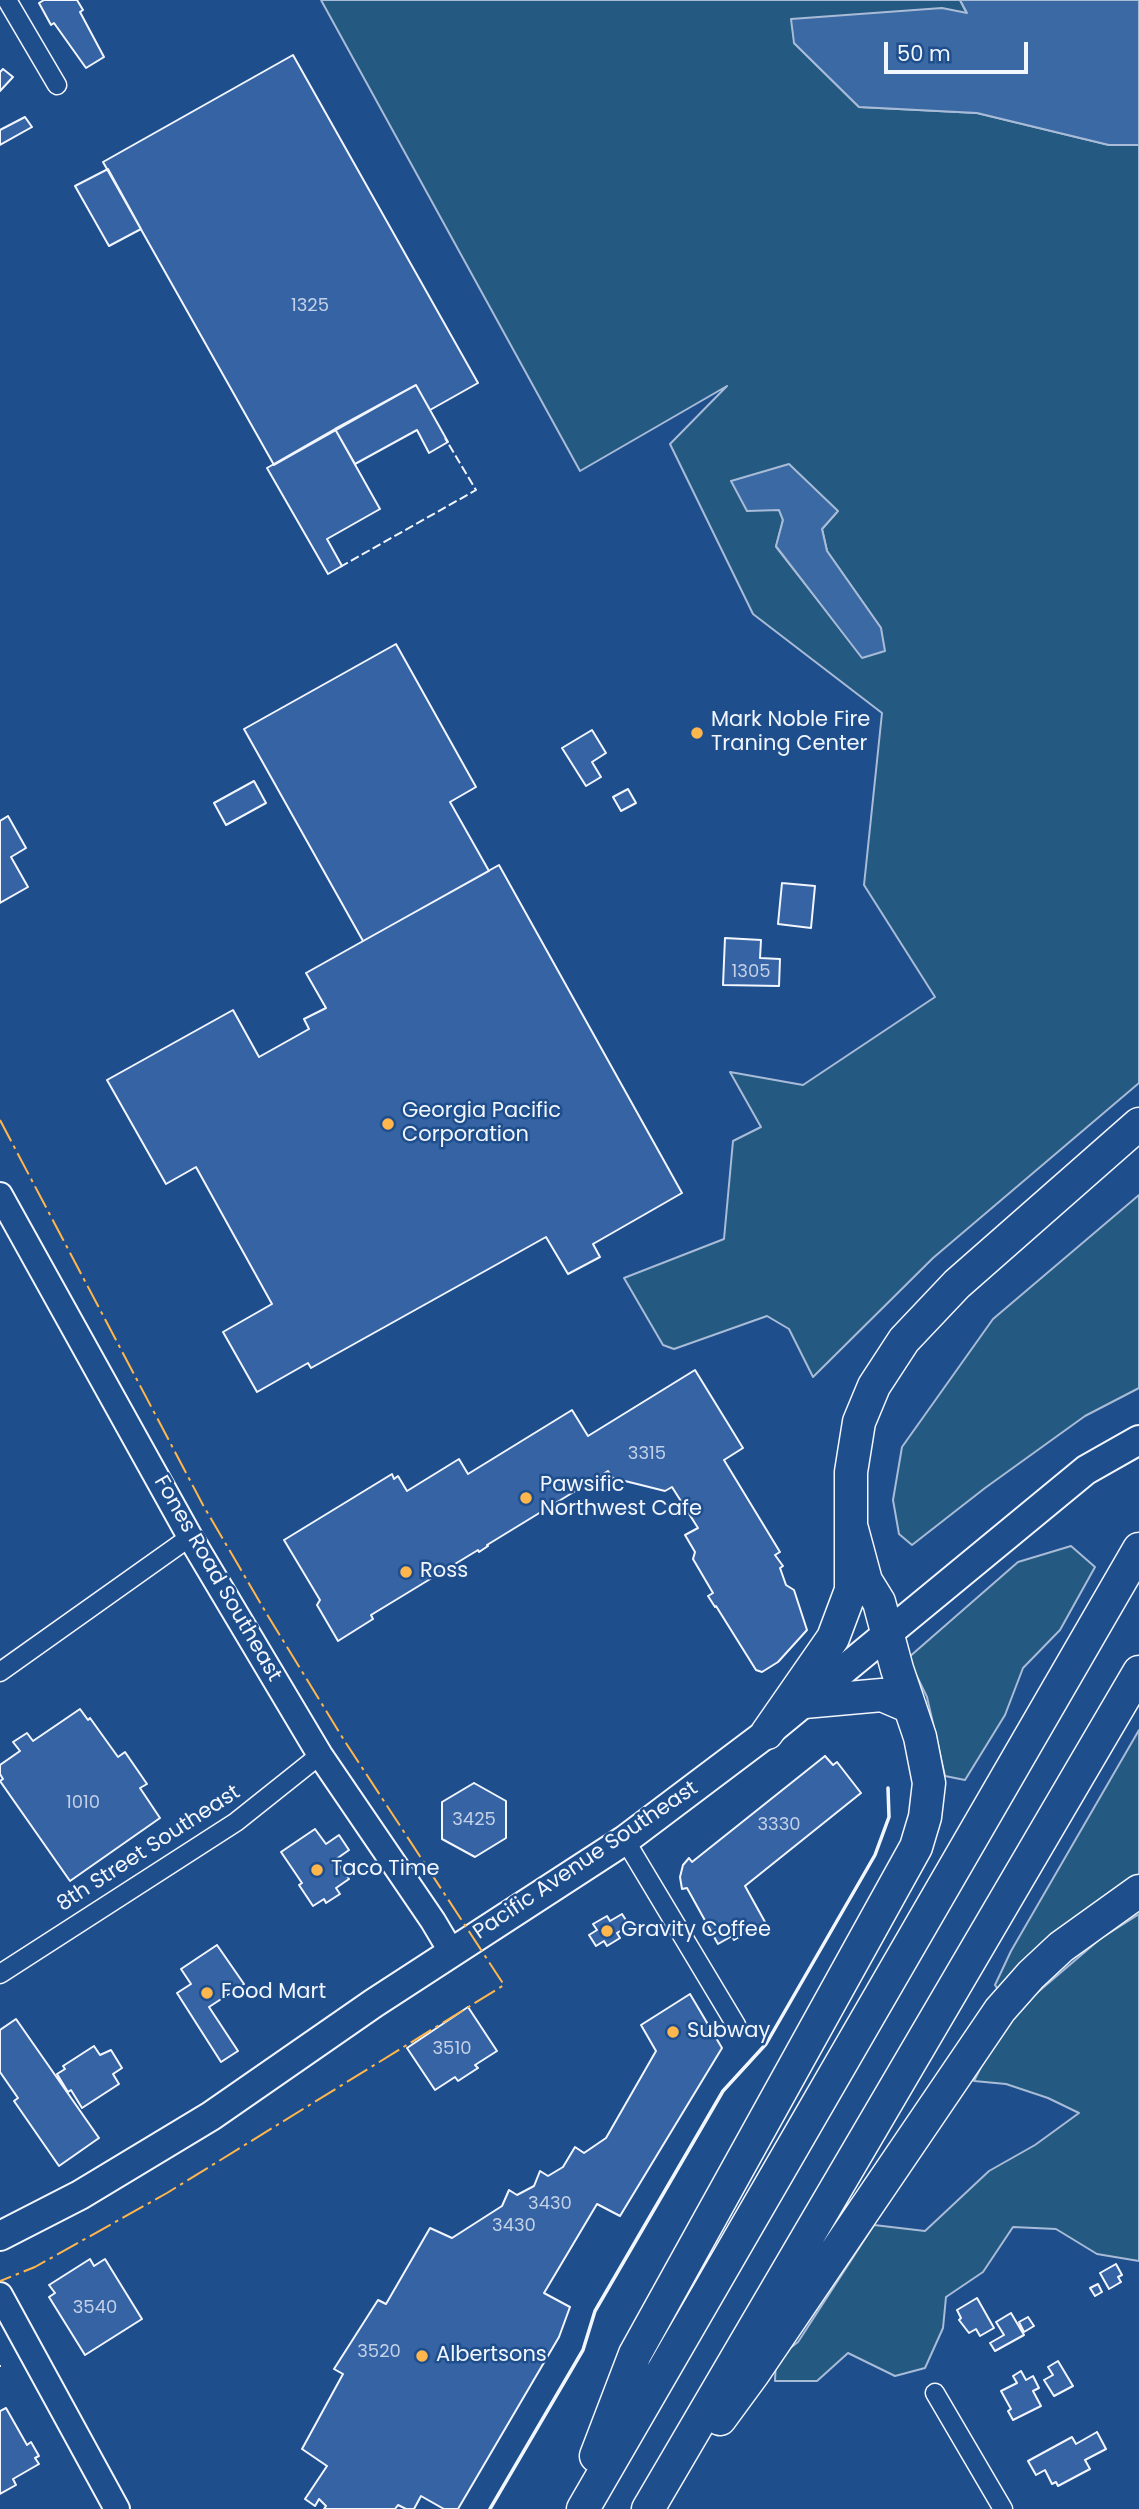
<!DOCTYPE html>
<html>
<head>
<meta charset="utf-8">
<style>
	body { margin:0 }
	#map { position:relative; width:1139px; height:2509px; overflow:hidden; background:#1f4e8c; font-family:Poppins,sans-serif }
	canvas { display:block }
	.scale { position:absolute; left:884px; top:42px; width:144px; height:32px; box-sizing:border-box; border:4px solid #f2f6ff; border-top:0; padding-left:9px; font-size:21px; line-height:24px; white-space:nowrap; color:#f2f6ff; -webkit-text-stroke:5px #1f4e8c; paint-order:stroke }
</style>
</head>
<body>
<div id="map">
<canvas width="1139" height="2509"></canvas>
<div class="scale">50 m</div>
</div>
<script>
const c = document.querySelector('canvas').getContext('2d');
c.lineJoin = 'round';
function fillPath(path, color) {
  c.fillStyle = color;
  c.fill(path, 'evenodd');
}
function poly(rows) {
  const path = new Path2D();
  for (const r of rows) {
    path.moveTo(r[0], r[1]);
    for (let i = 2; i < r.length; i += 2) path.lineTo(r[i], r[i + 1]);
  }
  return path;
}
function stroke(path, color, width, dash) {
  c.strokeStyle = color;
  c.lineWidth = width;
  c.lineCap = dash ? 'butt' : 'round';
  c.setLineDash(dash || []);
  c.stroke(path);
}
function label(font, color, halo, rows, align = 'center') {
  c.font = font + ' Poppins,sans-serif';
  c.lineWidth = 5;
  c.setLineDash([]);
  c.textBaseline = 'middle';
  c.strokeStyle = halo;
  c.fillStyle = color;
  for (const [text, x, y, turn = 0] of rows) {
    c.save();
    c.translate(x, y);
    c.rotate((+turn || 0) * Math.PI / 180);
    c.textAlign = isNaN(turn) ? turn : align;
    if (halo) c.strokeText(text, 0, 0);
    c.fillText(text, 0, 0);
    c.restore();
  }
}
const green = poly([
	[321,0,960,0,967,14,794,43,859,107,977,113,1109,145,1139,145,1139,1083,933,1258,813,1377,789,1329,767,1316,674,1349,663,1345,624,1278,724,1239,733,1141,761,1127,730,1072,803,1085,935,997,864,885,882,713,753,614,670,444,727,386,580,471,321,0],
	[779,510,837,512,822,529,827,551,881,628,862,657,776,547,783,520,779,510],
	[1139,1195,1139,1388,1085,1416,985,1488,912,1545,899,1534,893,1500,902,1447,993,1319,1139,1195],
	[1071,1546,1095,1567,1060,1630,1023,1668,1005,1715,965,1780,945,1776,927,1697,908,1658,1018,1562,1071,1546],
	[1139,1730,1139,1879,999,1989,997,1988,995,1985,1011,1951,1139,1730],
	[1139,1914,1139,2261,1097,2254,1056,2229,1013,2227,983,2272,946,2297,943,2328,925,2368,895,2376,848,2353,817,2381,775,2381,776,2359,798,2342,874,2225,925,2231,989,2171,1035,2145,1079,2113,1048,2098,1006,2084,974,2081,1004,2021,1100,1939,1139,1914]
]);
fillPath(green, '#245a82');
stroke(green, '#a8bbd7', 2);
const water = poly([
	[960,0,1139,0,1139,145,1109,145,977,113,859,107,794,43,791,19,942,8,967,13,960,0],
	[789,464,838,511,822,529,827,551,881,628,885,651,862,658,776,546,783,520,779,510,747,511,731,481,789,464]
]);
fillPath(water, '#3b69a3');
stroke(water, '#a8bbd7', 2);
const building = poly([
	[44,0,77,0,83,10,80,12,104,57,86,68,54,23,51,25,39,3,44,0],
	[293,55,478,383,430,410,416,385,274,465,103,162,293,55],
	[3,69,13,77,0,91,0,72,3,69],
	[25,117,32,127,0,145,0,130,25,117],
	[108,169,141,229,109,246,75,186,108,169],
	[416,385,448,442,429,453,417,430,355,464,335,429,416,385],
	[335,429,380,509,327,539,342,566,328,574,267,468,335,429],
	[396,644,476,787,450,802,489,871,363,941,244,729,396,644],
	[592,730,606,753,592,762,601,777,586,786,562,748,592,730],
	[254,781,266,803,226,825,214,803,254,781],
	[628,789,636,803,621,811,613,797,628,789],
	[8,816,26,848,11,857,28,887,0,903,0,821,8,816],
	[499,865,682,1193,593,1244,600,1257,568,1274,546,1237,311,1368,308,1363,257,1392,223,1332,272,1304,196,1167,166,1184,107,1080,233,1010,259,1057,309,1029,304,1019,326,1008,306,973,499,865],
	[782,883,815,886,811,928,778,924,782,883],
	[725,938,761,940,760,958,780,959,779,986,723,985,725,938],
	[695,1370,743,1448,724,1460,780,1552,775,1555,783,1566,780,1568,786,1585,794,1590,807,1630,778,1662,762,1672,756,1670,716,1606,715,1607,708,1596,713,1593,693,1559,695,1552,685,1535,698,1528,672,1487,665,1491,613,1478,608,1471,487,1545,488,1546,479,1552,478,1550,371,1615,373,1619,338,1641,317,1605,320,1600,284,1540,392,1474,394,1479,398,1476,407,1491,459,1459,468,1474,572,1410,588,1436,695,1370],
	[80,1709,88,1720,90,1718,118,1757,125,1752,147,1784,140,1788,160,1818,70,1881,0,1781,3,1779,0,1774,0,1765,20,1751,13,1742,27,1733,33,1741,80,1709],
	[825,1756,833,1765,837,1762,861,1793,745,1886,765,1922,734,1940,732,1936,718,1944,687,1888,682,1889,680,1877,683,1865,689,1858,692,1862,825,1756],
	[474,1783,506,1801,506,1838,475,1857,442,1839,442,1802,474,1783],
	[315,1829,326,1844,339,1835,349,1850,335,1860,349,1879,336,1888,340,1894,326,1903,324,1899,313,1906,299,1885,302,1883,281,1852,315,1829],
	[622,1914,629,1925,617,1933,620,1938,607,1946,604,1941,596,1946,589,1935,597,1930,593,1924,607,1916,610,1921,622,1914],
	[217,1945,244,1984,209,2007,238,2051,221,2062,177,1993,191,1984,181,1969,217,1945],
	[690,1994,722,2048,620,2216,597,2204,544,2293,570,2307,559,2337,458,2509,444,2509,421,2496,414,2509,406,2509,398,2505,395,2509,324,2509,326,2506,319,2499,315,2506,305,2499,327,2466,302,2449,343,2374,334,2369,378,2300,386,2304,430,2228,452,2238,502,2206,509,2190,517,2195,534,2186,540,2171,548,2176,563,2167,575,2147,584,2153,606,2138,656,2051,641,2025,690,1994],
	[468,2007,497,2051,475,2065,478,2068,458,2081,455,2077,435,2090,407,2048,468,2007],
	[16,2019,99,2138,59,2166,14,2101,18,2098,0,2072,0,2030,16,2019],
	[94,2046,100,2055,111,2050,122,2068,113,2074,119,2084,82,2108,71,2090,68,2092,57,2074,65,2069,63,2066,94,2046],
	[90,2259,94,2266,105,2259,142,2319,85,2355,49,2297,55,2293,49,2285,90,2259],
	[1116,2264,1122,2275,1118,2277,1121,2282,1109,2289,1100,2273,1116,2264],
	[1098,2284,1102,2292,1095,2296,1090,2288,1098,2284],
	[977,2298,994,2328,980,2336,976,2329,969,2333,959,2320,961,2318,957,2310,977,2298],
	[1011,2313,1024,2335,995,2351,990,2343,1004,2335,996,2322,1011,2313],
	[1028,2317,1034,2326,1024,2332,1019,2322,1028,2317],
	[1058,2361,1073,2386,1054,2396,1044,2380,1053,2375,1048,2367,1058,2361],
	[1021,2371,1026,2380,1033,2376,1039,2388,1033,2391,1041,2406,1013,2420,1008,2411,1011,2409,1001,2391,1017,2383,1013,2376,1021,2371],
	[6,2408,27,2445,31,2442,39,2456,35,2458,39,2464,13,2479,16,2485,0,2494,0,2411,6,2408],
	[1097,2432,1106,2449,1085,2460,1090,2469,1058,2486,1056,2482,1052,2484,1045,2470,1036,2475,1028,2461,1072,2437,1076,2444,1097,2432]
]);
fillPath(building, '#3563a3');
stroke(building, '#f2f6ff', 2);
const street = poly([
	[7,0,57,85],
	[0,1672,190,1537],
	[625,1840,736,2025],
	[0,1974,236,1822,320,1755],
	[935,2393,1003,2509]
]);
const secondary = poly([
	[0,1195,190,1537,320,1755,433,1921,452,1953],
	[0,2295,117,2509]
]);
const primary = poly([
	[0,2236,80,2195,211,2116,374,2003,625,1840,767,1733,1086,1470,1139,1440]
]);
const highway = poly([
	[804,1702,882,1695,910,1707],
	[767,1733,833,1638,851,1590,851,1472,859,1422,874,1386,904,1340,957,1284,1139,1124],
	[720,2419,753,2374,1000,2010,1031,1975,1061,1947,1139,1891],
	[596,2456,635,2354,916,1847,925,1817,929,1783,920,1737,897,1669,879,1602,866,1581,852,1529],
	[583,2509,1139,1549],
	[648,2509,1139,1672]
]);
stroke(street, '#f2f6ff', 21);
stroke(secondary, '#f2f6ff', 28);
stroke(primary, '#f2f6ff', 32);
stroke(highway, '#f2f6ff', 35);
stroke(street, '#1f4e8c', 18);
stroke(secondary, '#1f4e8c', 24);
stroke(primary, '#1f4e8c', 28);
stroke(highway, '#1f4e8c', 32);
stroke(poly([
	[340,567,476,490,445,438],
	[0,2365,0,2367]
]), '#f2f6ff', 2, [9, 3.5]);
stroke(poly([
	[490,2509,583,2350,595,2311,723,2091,766,2044,875,1855,889,1817,888,1788]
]), '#f2f6ff', 3.5);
stroke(poly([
	[0,1120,203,1505,268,1616,344,1740,504,1985,167,2193,35,2267,0,2281]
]), '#ffb74d', 2, [24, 5, 3.5, 5]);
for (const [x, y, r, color] of [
	[697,733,7,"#ffb74d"],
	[388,1124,7,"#ffb74d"],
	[526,1498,7,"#ffb74d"],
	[406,1572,7,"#ffb74d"],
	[317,1870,7,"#ffb74d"],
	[607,1931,7,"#ffb74d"],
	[207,1993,7,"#ffb74d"],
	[673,2032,7,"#ffb74d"],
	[422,2356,7,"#ffb74d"]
]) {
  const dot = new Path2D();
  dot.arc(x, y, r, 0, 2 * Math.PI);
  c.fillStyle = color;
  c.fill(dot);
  stroke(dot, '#1f4e8c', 2.5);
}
label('18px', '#c3d1e8', null, [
	["1325",310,306],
	["1305",751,972],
	["3315",647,1454],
	["1010",83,1803],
	["3425",474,1820],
	["3330",779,1825],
	["3510",452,2049],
	["3430",550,2204],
	["3430",514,2226],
	["3540",95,2308],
	["3520",379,2352]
]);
label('21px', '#f2f6ff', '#1f4e8c', [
	["Mark Noble Fire",711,721],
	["Traning Center",711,745],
	["Georgia Pacific",402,1112],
	["Corporation",402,1136],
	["Pawsific",540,1486],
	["Northwest Cafe",540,1510],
	["Ross",420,1572],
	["Taco Time",331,1870],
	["Gravity Coffee",621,1931],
	["Food Mart",221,1993],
	["Subway",687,2032],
	["Albertsons",436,2356]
], 'left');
label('21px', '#f2f6ff', '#1f4e8c', [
	["Fones Road Southeast",217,1579,60],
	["8th Street Southeast",149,1849,-33],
	["Pacific Avenue Southeast",586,1861,-34]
]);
</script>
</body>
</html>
